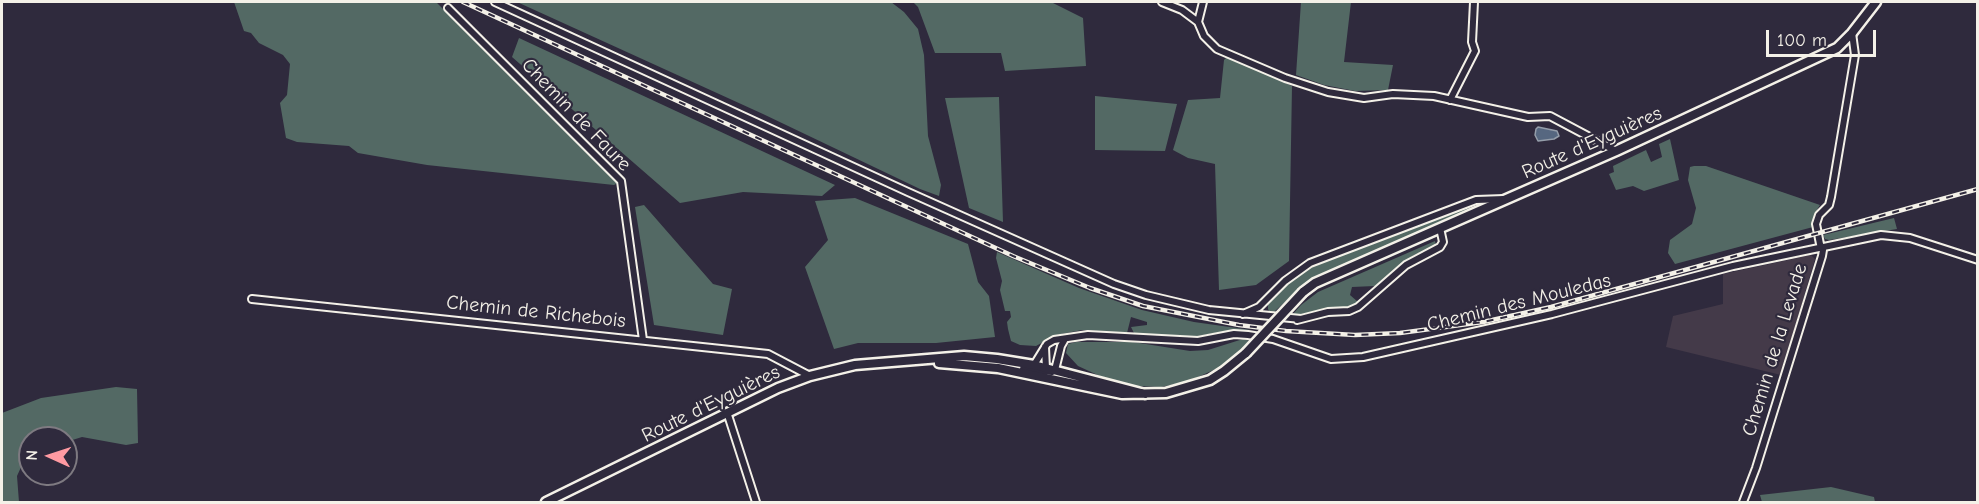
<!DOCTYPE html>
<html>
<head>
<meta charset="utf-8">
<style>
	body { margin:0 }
	#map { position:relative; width:1979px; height:504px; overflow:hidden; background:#2f2a3d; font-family:"Comic Neue",sans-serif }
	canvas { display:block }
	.frame { position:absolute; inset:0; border:3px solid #f4f1e8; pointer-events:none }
	.north { position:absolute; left:18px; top:426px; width:60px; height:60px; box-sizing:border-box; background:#2f2a3d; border:2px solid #7e7a81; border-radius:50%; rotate:273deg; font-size:16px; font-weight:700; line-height:24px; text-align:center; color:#f4f1e8 }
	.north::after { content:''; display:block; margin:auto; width:21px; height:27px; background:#ff9aa2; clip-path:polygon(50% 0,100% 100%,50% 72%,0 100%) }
	.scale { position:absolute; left:1766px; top:30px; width:110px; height:27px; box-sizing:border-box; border:3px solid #f4f1e8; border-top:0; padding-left:8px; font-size:18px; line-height:21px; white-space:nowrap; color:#f4f1e8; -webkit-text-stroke:4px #2f2a3d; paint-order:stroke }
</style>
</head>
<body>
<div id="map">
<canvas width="1979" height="504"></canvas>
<div class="frame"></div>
<div class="north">N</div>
<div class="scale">100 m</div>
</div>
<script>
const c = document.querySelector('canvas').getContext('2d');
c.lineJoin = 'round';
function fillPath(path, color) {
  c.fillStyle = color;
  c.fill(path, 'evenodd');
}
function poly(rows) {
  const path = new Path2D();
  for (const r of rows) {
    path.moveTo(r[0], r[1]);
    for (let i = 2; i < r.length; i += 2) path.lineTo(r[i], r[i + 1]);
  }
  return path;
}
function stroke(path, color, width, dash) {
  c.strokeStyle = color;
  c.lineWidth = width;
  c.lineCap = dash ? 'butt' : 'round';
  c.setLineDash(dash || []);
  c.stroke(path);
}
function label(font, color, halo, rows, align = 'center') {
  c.font = font + ' "Comic Neue",sans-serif';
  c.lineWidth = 4.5;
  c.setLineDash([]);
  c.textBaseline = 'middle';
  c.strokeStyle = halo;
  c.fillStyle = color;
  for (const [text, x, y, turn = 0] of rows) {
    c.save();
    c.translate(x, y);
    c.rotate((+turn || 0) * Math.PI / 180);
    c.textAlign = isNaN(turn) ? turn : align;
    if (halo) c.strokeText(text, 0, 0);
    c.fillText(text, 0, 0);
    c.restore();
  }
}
fillPath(poly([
	[1811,255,1815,259,1781,375,1666,347,1673,316,1723,304,1723,274]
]), '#443a49');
fillPath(poly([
	[234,2,436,2,618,183,614,185,427,165,358,153,349,146,297,142,286,138,280,103,287,95,290,64,283,55,259,43,251,33,244,31],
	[517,2,891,2,904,12,918,29,924,55,928,136,941,185,939,196,920,189,763,114],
	[913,2,1051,2,1083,18,1086,66,1005,71,1001,53,935,53,918,7],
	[1301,2,1351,2,1344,62,1393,65,1388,90,1355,91,1324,85,1296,75],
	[519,38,835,185,822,196,743,192,680,203,512,57],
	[1228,56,1292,86,1289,261,1256,285,1219,290,1215,164,1188,158,1173,150,1188,100,1220,98,1224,60],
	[1095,96,1177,104,1165,151,1095,150],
	[999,97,1003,222,969,208,945,98],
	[1670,139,1679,180,1644,191,1633,186,1616,190,1609,174,1614,172,1613,166,1646,150,1651,162,1662,157,1659,144],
	[1694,166,1706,166,1820,205,1815,213,1813,227,1675,264,1668,253,1670,240,1692,224,1696,208,1688,180,1690,167],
	[855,198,968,244,978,282,989,296,995,337,936,343,858,343,834,349,805,267,828,240,815,201],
	[644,205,713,284,732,289,723,335,654,325,635,207],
	[1481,205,1464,214,1324,273,1298,290,1274,312,1270,313,1268,309,1268,302,1272,296,1299,273,1313,265,1467,208],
	[1894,218,1897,229,1829,240,1825,239,1823,235],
	[1435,241,1436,246,1433,248,1416,254,1403,262,1384,280,1375,286,1352,287,1350,295,1358,302,1355,305,1349,308,1335,308,1308,315,1293,314,1301,305,1318,292],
	[997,252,1079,288,1142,310,1194,322,1251,330,1225,331,1183,339,1134,333,1131,327,1147,325,1147,322,1131,317,1127,333,1082,330,1056,335,1036,346,1020,345,1011,341,1008,329,1007,322,1011,317,1010,311,1005,311,1000,290,1002,281,996,258],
	[1243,339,1250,341,1237,354,1218,368,1187,382,1161,387,1135,386,1102,377,1078,366,1066,353,1068,344,1076,342,1133,342,1190,351,1208,350],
	[116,387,137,389,138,443,126,445,82,437,66,442,66,438,30,438,30,453,27,454,17,476,19,502,2,502,2,413,41,398],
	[1831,487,1874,497,1875,502,1762,502,1760,495]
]), '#536964');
const water = poly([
	[1538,127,1557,131,1559,136,1554,139,1538,141,1535,135,1536,129,1538,127]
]);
fillPath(water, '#566780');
stroke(water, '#959eaa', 1.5);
const street = poly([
	[495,2,908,192,1114,284,1146,295,1209,310,1301,319],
	[1162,2,1182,10,1198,22],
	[1203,2,1198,22,1204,36,1217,49,1285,78,1328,92,1364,98,1393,94,1434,96,1528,117,1550,116,1616,151],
	[448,8,621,181,643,340],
	[1450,100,1475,51,1472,42,1474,2],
	[252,299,768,354,810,376],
	[1243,314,1259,307,1285,281,1310,263,1476,200,1504,199],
	[1297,320,1328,312,1349,311,1358,307,1406,265,1440,247,1443,242,1440,228],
	[1045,347,1046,369],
	[1034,365,1047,344,1054,340,1088,335,1198,341,1234,334,1248,335,1273,339,1331,359,1363,357,1552,314,1733,266,1881,235,1910,238,1978,260],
	[1023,369,1052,372,1055,370,1061,346,1065,339],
	[727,412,756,502],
	[1743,502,1756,468,1822,256,1823,250,1820,244,1816,224,1819,215,1829,205,1831,197,1855,55,1852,33]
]);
const secondary = poly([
	[1303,292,1315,283,1616,151,1837,48,1852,33,1876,2],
	[939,363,998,368,1122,394,1166,393,1210,380,1224,371,1246,353],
	[546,502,778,388,810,376,855,365,964,356,997,359,1034,365,1145,394]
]);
stroke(street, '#f4f1e8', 10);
stroke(secondary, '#f4f1e8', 13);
stroke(street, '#2f2a3d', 6);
stroke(secondary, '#2f2a3d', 8);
const rail = poly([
	[463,2,1013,256,1090,288,1143,306,1239,325,1286,331,1355,335,1400,333,1483,322,1551,307,1978,189]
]);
stroke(rail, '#f4f1e8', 4.5);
stroke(rail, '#2f2a3d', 2, [7]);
const secondaryBridge = poly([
	[1246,353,1303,292]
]);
stroke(secondaryBridge, '#f4f1e8', 13, []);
stroke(secondaryBridge, '#2f2a3d', 8);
label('20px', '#f4f1e8', '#2f2a3d', [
	["Chemin de Faure",576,115,46],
	["Route d'Eyguières",1592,143,-24],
	["Chemin des Mouledas",1519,303,-14],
	["Chemin de Richebois",536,312,6],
	["Chemin de la Levade",1775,350,-73],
	["Route d'Eyguières",711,404,-26]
]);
</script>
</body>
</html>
